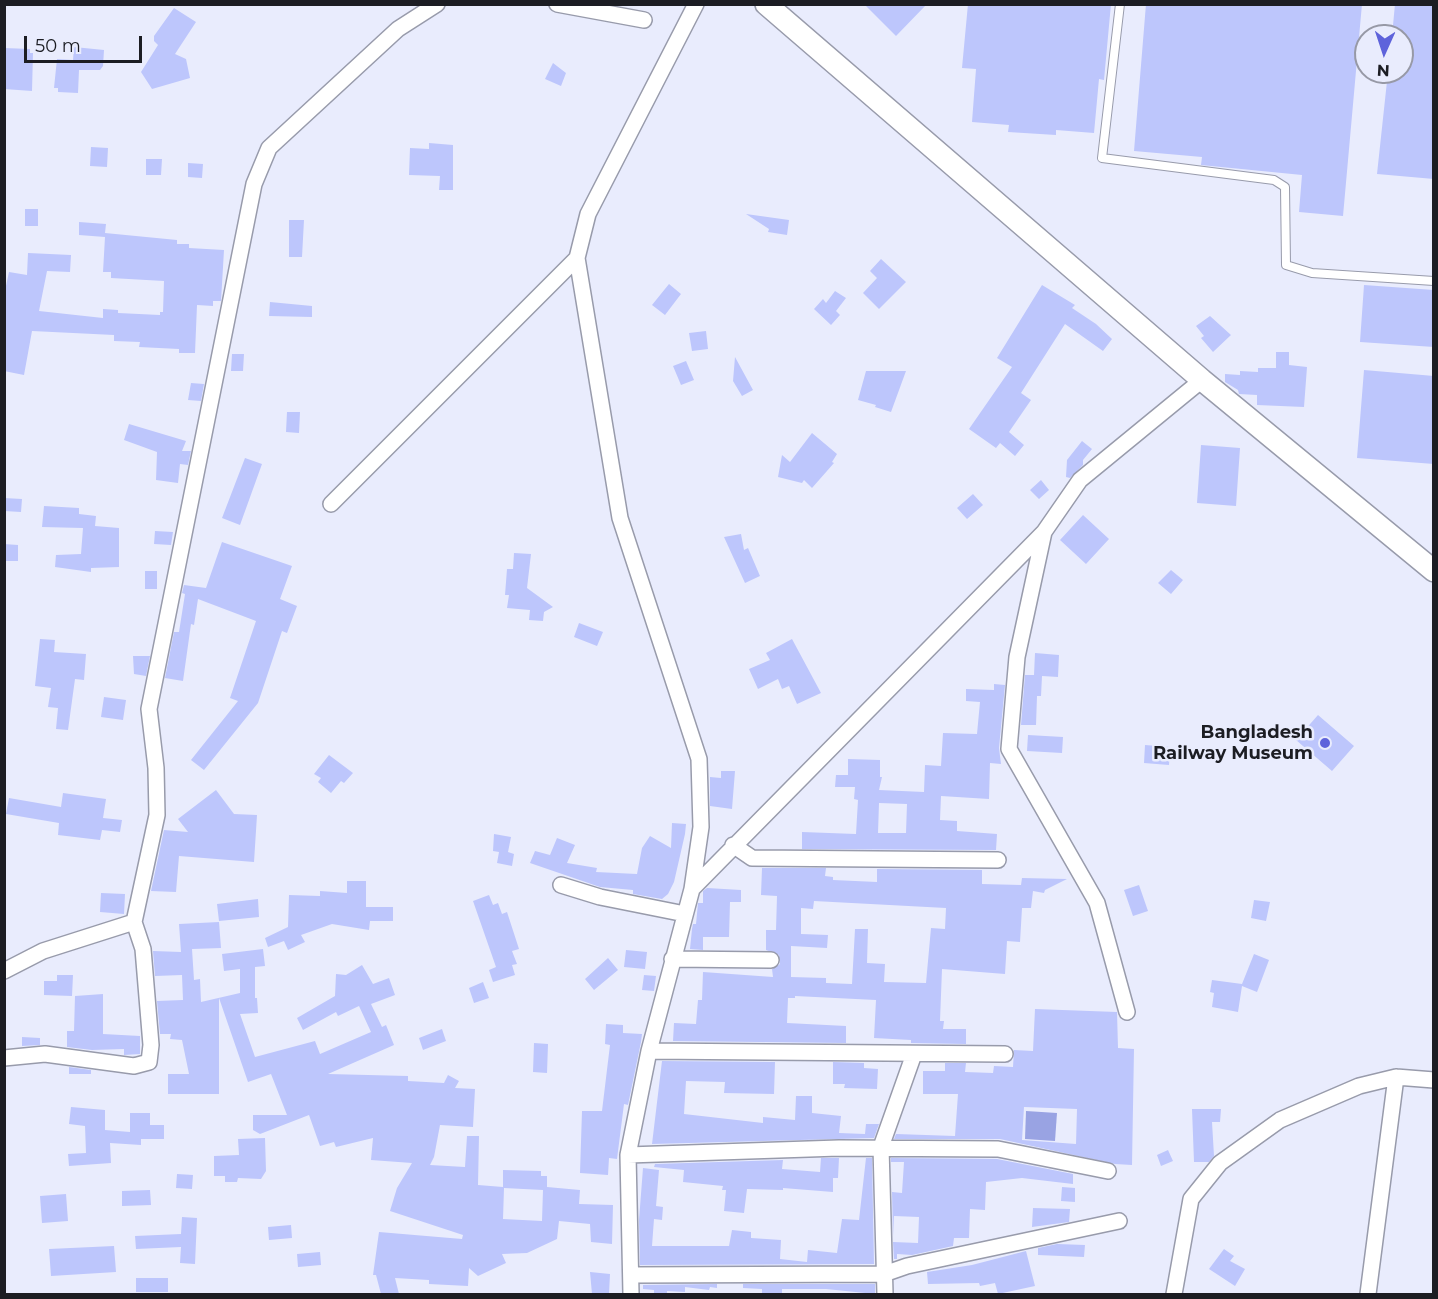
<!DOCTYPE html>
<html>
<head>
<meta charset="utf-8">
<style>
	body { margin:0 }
	#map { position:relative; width:1438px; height:1299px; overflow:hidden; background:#e9ecfd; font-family:Montserrat,sans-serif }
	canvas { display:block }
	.frame { position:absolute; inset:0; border:6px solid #1c1d23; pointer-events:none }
	.north { position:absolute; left:1354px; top:24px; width:60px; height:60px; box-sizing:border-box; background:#e9ecfd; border:2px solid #9799a6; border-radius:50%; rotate:183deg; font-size:16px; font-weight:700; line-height:24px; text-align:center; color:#1c1d23 }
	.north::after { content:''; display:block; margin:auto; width:21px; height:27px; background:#5e63db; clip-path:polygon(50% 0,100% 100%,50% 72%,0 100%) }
	.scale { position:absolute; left:24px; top:36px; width:118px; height:27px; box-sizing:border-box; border:3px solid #1c1d23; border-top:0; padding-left:8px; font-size:18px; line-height:21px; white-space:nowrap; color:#1c1d23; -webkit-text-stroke:4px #e9ecfd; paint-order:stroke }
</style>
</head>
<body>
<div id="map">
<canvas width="1438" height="1299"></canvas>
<div class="frame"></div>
<div class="north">N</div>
<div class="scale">50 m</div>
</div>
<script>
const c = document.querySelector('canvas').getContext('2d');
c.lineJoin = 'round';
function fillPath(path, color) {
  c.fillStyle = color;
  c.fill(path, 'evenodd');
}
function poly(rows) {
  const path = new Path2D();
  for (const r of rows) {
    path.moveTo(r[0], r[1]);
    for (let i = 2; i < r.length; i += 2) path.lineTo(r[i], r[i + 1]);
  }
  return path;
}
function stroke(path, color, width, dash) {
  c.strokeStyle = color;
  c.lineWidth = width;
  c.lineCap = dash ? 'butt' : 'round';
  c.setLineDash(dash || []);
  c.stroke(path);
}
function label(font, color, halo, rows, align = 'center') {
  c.font = font + ' Montserrat,sans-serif';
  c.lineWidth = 5;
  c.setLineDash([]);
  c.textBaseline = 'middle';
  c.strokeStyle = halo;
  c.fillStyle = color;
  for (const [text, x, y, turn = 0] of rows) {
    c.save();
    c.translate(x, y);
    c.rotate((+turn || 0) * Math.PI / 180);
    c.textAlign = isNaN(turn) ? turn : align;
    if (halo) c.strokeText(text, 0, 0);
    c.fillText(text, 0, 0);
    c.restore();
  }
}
fillPath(poly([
	[1026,1111,1057,1113,1055,1141,1025,1139]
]), '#99a3e3');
fillPath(poly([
	[864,4,927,4,896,36],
	[968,4,1111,4,1104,80,1099,79,1094,133,1056,130,1056,135,1008,132,1009,125,972,122,976,69,962,68],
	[1146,4,1362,4,1343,216,1299,212,1302,175,1201,165,1202,157,1134,151],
	[1395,4,1434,4,1434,179,1377,174,1388,72,1402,72,1402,36,1392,36],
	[174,8,196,22,175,54,186,59,190,78,152,89,141,72,158,45,154,41,154,36],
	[74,47,104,50,103,66,100,70,79,70,78,93,58,92,58,88,54,88,57,59,73,60],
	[4,48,30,49,30,53,33,53,32,91,4,89],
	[553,63,566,73,561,86,545,79],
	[429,143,453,145,453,190,439,190,440,176,409,175,410,148,429,149],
	[91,147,108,148,107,167,90,166],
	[146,159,162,159,161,175,146,175],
	[188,163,203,164,202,178,188,177],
	[25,209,38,209,38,226,25,226],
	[746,214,789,220,787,235,768,232,769,229],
	[289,220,304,220,302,257,289,257],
	[79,222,106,224,105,233,177,240,177,244,189,244,189,248,224,250,221,301,213,301,213,306,197,305,195,353,179,353,179,349,139,347,140,342,114,341,114,335,32,331,24,375,4,371,4,295,9,272,27,275,28,253,71,255,70,272,47,271,39,311,103,318,103,309,118,310,118,313,160,315,160,312,163,312,164,281,111,278,111,272,103,272,105,237,79,235],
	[881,259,906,282,879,309,863,293,877,278,870,271],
	[669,284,681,294,665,315,652,305],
	[1042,285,1075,305,1072,308,1096,324,1112,339,1103,351,1065,324,1021,393,1031,400,1009,432,1024,445,1015,456,1000,443,996,448,969,429,1012,367,997,358],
	[1364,285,1434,290,1434,347,1360,342],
	[835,291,846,298,836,311,840,315,831,325,814,309,823,299,826,303],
	[270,302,312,306,312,317,269,316],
	[1210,316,1231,335,1213,352,1201,338,1204,336,1196,326],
	[706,331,708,349,692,351,689,333],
	[1276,352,1289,352,1289,365,1307,367,1304,407,1257,405,1257,395,1239,394,1238,390,1225,382,1225,374,1240,375,1240,371,1258,372,1258,368,1276,368],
	[232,354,244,354,243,371,231,371],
	[735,357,753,390,742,396,733,381],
	[686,361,694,380,681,385,673,366],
	[1364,370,1434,376,1434,464,1357,458],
	[866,371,906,371,891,412,875,407,876,405,858,400],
	[191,383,204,384,201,401,188,400],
	[287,412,300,412,299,433,286,432],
	[129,424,186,441,182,451,191,451,188,465,180,464,178,483,156,480,157,452,124,440],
	[812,433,837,454,832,462,834,463,812,488,804,480,802,483,778,477,782,455,790,462],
	[1082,441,1092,449,1083,460,1083,465,1070,478,1066,477,1067,460],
	[1201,445,1240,448,1236,506,1197,503],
	[245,458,262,464,240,525,222,518],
	[1041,480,1049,490,1039,499,1030,490],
	[973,494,983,505,967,519,957,508],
	[4,498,22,499,21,512,4,511],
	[44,506,79,508,79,514,96,516,95,526,119,528,119,567,91,568,91,572,55,567,56,555,81,554,83,528,42,527],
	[1083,515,1109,539,1086,564,1060,540],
	[155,531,173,532,171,545,154,544],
	[741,534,744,550,748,548,760,576,745,583,724,537],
	[222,542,292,566,280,599,297,606,287,633,282,631,258,703,204,770,191,760,238,701,230,698,256,621,198,599,194,625,191,624,183,681,165,678,174,632,179,632,185,594,182,593,184,585,206,588],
	[4,544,18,545,18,561,4,561],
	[514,553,531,554,527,588,553,607,544,612,543,621,529,620,530,610,507,608,509,595,505,595,507,569,513,569],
	[1171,570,1183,580,1171,594,1158,583],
	[145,571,157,571,157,589,145,589],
	[579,623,603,632,597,646,574,637],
	[40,639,55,640,54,652,86,654,84,680,75,679,68,730,56,729,58,708,48,707,51,688,35,686],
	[792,639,821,693,797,704,789,686,782,689,778,679,758,689,749,669,770,660,766,653],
	[1035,653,1059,655,1058,677,1042,676,1041,696,1037,696,1036,725,1021,725,1025,675,1034,675],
	[133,656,150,656,146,676,134,674],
	[994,684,1005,685,999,748,1001,764,990,763,989,799,941,796,940,820,957,821,957,831,997,834,996,850,802,849,802,832,856,834,858,800,854,799,855,787,835,787,836,775,848,775,848,759,880,760,880,777,882,777,879,790,924,792,925,765,941,766,943,733,977,734,980,702,966,701,966,689,994,690],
	[879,803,907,804,906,833,878,833],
	[104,697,126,700,123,720,101,717],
	[1318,715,1354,746,1332,771,1296,740],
	[1028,735,1063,737,1062,753,1027,751],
	[1145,745,1170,747,1169,765,1144,763],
	[329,755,353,773,344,783,341,781,331,793,318,782,321,778,314,774],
	[721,771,735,771,732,809,710,806,710,777,721,778],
	[216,790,234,814,257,815,254,862,179,856,176,892,151,891,164,830,188,832,178,819],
	[63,793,106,799,103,818,122,820,120,832,102,830,100,840,58,835,59,823,6,814,9,798,61,807],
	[672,823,686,824,685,834,674,882,668,894,662,899,633,894,633,890,600,887,530,863,535,851,550,855,557,838,575,845,567,863,597,868,596,872,637,874,642,848,650,836,671,848],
	[494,834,511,837,508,852,514,854,512,866,497,863,499,852,493,851],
	[762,868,826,868,825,876,833,877,833,880,877,882,877,869,982,870,982,884,1021,885,1022,878,1067,879,1045,890,1044,893,1033,891,1031,908,1022,908,1020,942,1007,941,1005,974,942,969,940,1021,944,1021,943,1029,966,1029,966,1044,911,1043,911,1040,874,1038,876,1000,795,996,795,998,788,998,787,1023,846,1026,846,1043,673,1041,674,1023,696,1024,698,1000,702,1000,703,972,773,977,772,969,780,964,779,955,766,950,766,930,776,930,777,896,761,895],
	[814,901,946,908,945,929,931,928,926,983,884,982,885,964,867,963,868,929,855,929,852,984,826,983,826,978,791,977,791,946,827,948,828,935,801,934,801,908,813,909],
	[347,881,366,881,366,907,393,907,393,921,370,921,369,930,332,924,301,935,305,942,288,950,284,941,268,947,265,938,288,927,289,895,320,896,320,891,347,893],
	[1139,885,1148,911,1133,916,1124,890],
	[707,888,741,890,741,902,730,902,729,937,703,937,703,950,690,949,692,929,693,924,696,924,698,903,703,903,703,891],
	[101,893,125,894,124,914,100,912],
	[489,895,493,905,498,903,502,914,507,912,519,949,512,951,517,964,512,965,515,975,493,982,489,970,496,967,473,901],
	[258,899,259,917,219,921,217,904],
	[1254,900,1270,902,1266,921,1251,918],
	[219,922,221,948,192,949,194,980,200,979,201,1002,240,993,240,969,224,971,222,954,263,949,265,966,255,967,255,998,257,998,258,1013,240,1014,255,1057,315,1041,320,1054,371,1032,359,1006,338,1016,336,1012,303,1030,297,1018,335,996,336,974,346,975,362,965,373,984,389,978,395,995,371,1004,382,1027,386,1025,394,1045,328,1074,408,1076,408,1081,444,1083,448,1075,459,1081,455,1088,475,1089,473,1127,440,1125,434,1157,430,1165,465,1167,467,1136,479,1136,478,1185,503,1187,503,1170,541,1171,541,1176,547,1176,547,1187,580,1190,579,1204,613,1205,612,1244,591,1242,590,1224,559,1221,557,1239,527,1253,502,1254,506,1263,478,1276,469,1268,468,1286,429,1284,429,1280,395,1278,399,1294,381,1294,376,1275,373,1275,379,1232,462,1239,463,1235,390,1211,397,1188,412,1163,371,1160,373,1138,336,1147,334,1142,320,1146,309,1115,260,1134,253,1130,253,1115,287,1115,271,1074,248,1082,219,998,219,1094,168,1094,168,1074,189,1074,182,1040,170,1039,171,1034,160,1034,157,1001,183,1000,182,975,155,976,153,951,181,952,179,924],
	[504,1188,543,1190,542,1221,503,1219],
	[626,950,647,952,645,969,624,967],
	[1254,954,1269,960,1257,992,1242,986,1238,1012,1212,1007,1214,993,1210,992,1212,980,1242,984],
	[608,958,618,970,594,990,585,979],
	[57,975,73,975,72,996,44,995,44,981,57,981],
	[644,975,656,976,654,991,642,990],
	[483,982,489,998,474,1003,469,988],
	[103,994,103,1034,140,1036,140,1054,124,1055,124,1049,92,1050,67,1047,67,1031,74,1031,75,996],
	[1035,1009,1117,1012,1118,1048,1134,1049,1132,1165,1115,1164,1000,1139,894,1139,896,1134,955,1136,958,1094,923,1094,923,1071,945,1071,945,1063,966,1063,965,1072,993,1073,994,1066,1013,1067,1014,1050,1033,1051],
	[1024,1107,1077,1109,1076,1144,1022,1140],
	[606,1024,623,1025,623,1033,642,1034,641,1042,628,1105,624,1104,617,1159,609,1158,608,1175,580,1173,582,1111,602,1111,610,1045,605,1044],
	[442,1029,446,1041,423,1050,419,1038],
	[22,1037,40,1038,40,1045,22,1046],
	[534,1043,548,1044,547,1073,533,1072],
	[662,1061,775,1062,774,1094,724,1093,725,1082,686,1081,684,1114,763,1123,763,1117,795,1120,796,1096,812,1096,812,1113,841,1116,839,1133,865,1134,866,1124,879,1124,874,1138,652,1144],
	[833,1062,864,1063,864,1068,878,1069,877,1089,844,1088,845,1084,833,1084],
	[69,1067,91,1070,91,1074,69,1074],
	[71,1107,105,1110,105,1130,130,1132,130,1113,150,1113,150,1125,164,1125,164,1139,141,1139,141,1145,110,1143,111,1163,69,1166,68,1154,86,1153,85,1126,69,1124],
	[1192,1109,1221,1109,1220,1122,1212,1122,1214,1156,1209,1162,1194,1162],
	[265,1138,266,1171,261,1179,238,1178,237,1182,225,1182,225,1176,214,1176,214,1156,239,1155,238,1139],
	[1168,1150,1173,1161,1161,1166,1157,1155],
	[821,1158,839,1158,838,1178,833,1178,833,1192,783,1188,783,1190,747,1189,744,1213,724,1211,726,1190,722,1190,723,1186,683,1182,684,1170,654,1167,655,1164,783,1160,782,1169,820,1172],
	[866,1158,872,1158,874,1264,640,1265,639,1220,643,1168,659,1170,656,1206,663,1207,662,1220,654,1219,652,1246,729,1246,732,1230,751,1232,751,1238,781,1240,780,1259,807,1262,808,1250,837,1253,842,1219,859,1220],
	[891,1158,997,1159,1073,1174,1073,1184,1022,1178,986,1182,985,1210,970,1209,969,1238,954,1238,953,1246,912,1255,897,1254,897,1259,894,1259,893,1242,918,1243,919,1217,894,1216,893,1236,892,1192,902,1193,904,1162,891,1162],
	[177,1174,193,1175,192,1189,176,1188],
	[1062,1187,1075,1188,1075,1202,1061,1201],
	[150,1190,151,1205,122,1206,122,1191],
	[66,1194,68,1221,42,1223,40,1196],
	[1033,1208,1070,1209,1069,1222,1032,1227],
	[182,1217,197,1218,195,1264,180,1263,181,1247,136,1249,135,1236,181,1234],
	[291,1225,292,1238,269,1240,268,1227],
	[1057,1244,1085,1245,1084,1257,1038,1255,1038,1248],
	[114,1246,116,1272,51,1276,49,1249],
	[1224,1249,1234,1256,1230,1261,1245,1269,1235,1286,1209,1269],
	[1026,1251,1035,1286,998,1294,995,1283,980,1286,979,1283,928,1284,927,1272,972,1265],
	[320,1252,321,1265,298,1267,297,1254],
	[590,1272,610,1274,609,1294,592,1294],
	[136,1278,168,1278,168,1292,136,1292],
	[717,1284,717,1288,710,1287,709,1290,685,1287,685,1292,667,1291,667,1294,654,1294,654,1290,643,1289,643,1285],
	[743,1284,875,1284,875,1294,826,1289,782,1289,782,1294,762,1294,762,1289,743,1288]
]), '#bdc6fc');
const service = poly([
	[1120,4,1102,158,1274,180,1285,187,1286,265,1312,273,1434,281]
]);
const minor = poly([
	[557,4,644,20],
	[331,504,577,258],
	[733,845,752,858,998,860],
	[561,885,600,897,685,914],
	[692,889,1044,532],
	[672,959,771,960],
	[4,971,43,951,134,922],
	[1127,1012,1097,903,1009,749,1017,657,1044,532,1080,480,1202,380],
	[649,1051,1005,1054],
	[4,1058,45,1054,134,1066,149,1062,151,1045,143,949,134,922,157,815,156,768,149,709,254,184,269,148,398,29,437,4],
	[628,1155,839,1148,998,1149,1108,1171],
	[631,1275,884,1274,907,1266,1119,1221],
	[631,1294,628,1155,649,1051,692,889,701,827,699,759,620,518,577,258,588,214,696,4],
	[885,1294,881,1147,914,1054],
	[1174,1294,1191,1199,1220,1163,1280,1120,1359,1086,1396,1077,1434,1080],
	[1368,1294,1396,1077]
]);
const secondary = poly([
	[766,4,1202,380,1434,571]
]);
stroke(service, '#989bab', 10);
stroke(minor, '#989bab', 18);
stroke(secondary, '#989bab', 24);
stroke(service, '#fff', 8);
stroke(minor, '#fff', 15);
stroke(secondary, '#fff', 21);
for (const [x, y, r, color] of [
	[1325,743,6,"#5e63db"]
]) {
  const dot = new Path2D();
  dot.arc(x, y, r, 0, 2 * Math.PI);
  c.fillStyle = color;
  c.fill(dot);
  stroke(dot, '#e9ecfd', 2);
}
label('bold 18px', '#1c1d23', '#e9ecfd', [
	["Bangladesh",1313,733],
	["Railway Museum",1313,754]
], 'right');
</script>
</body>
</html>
